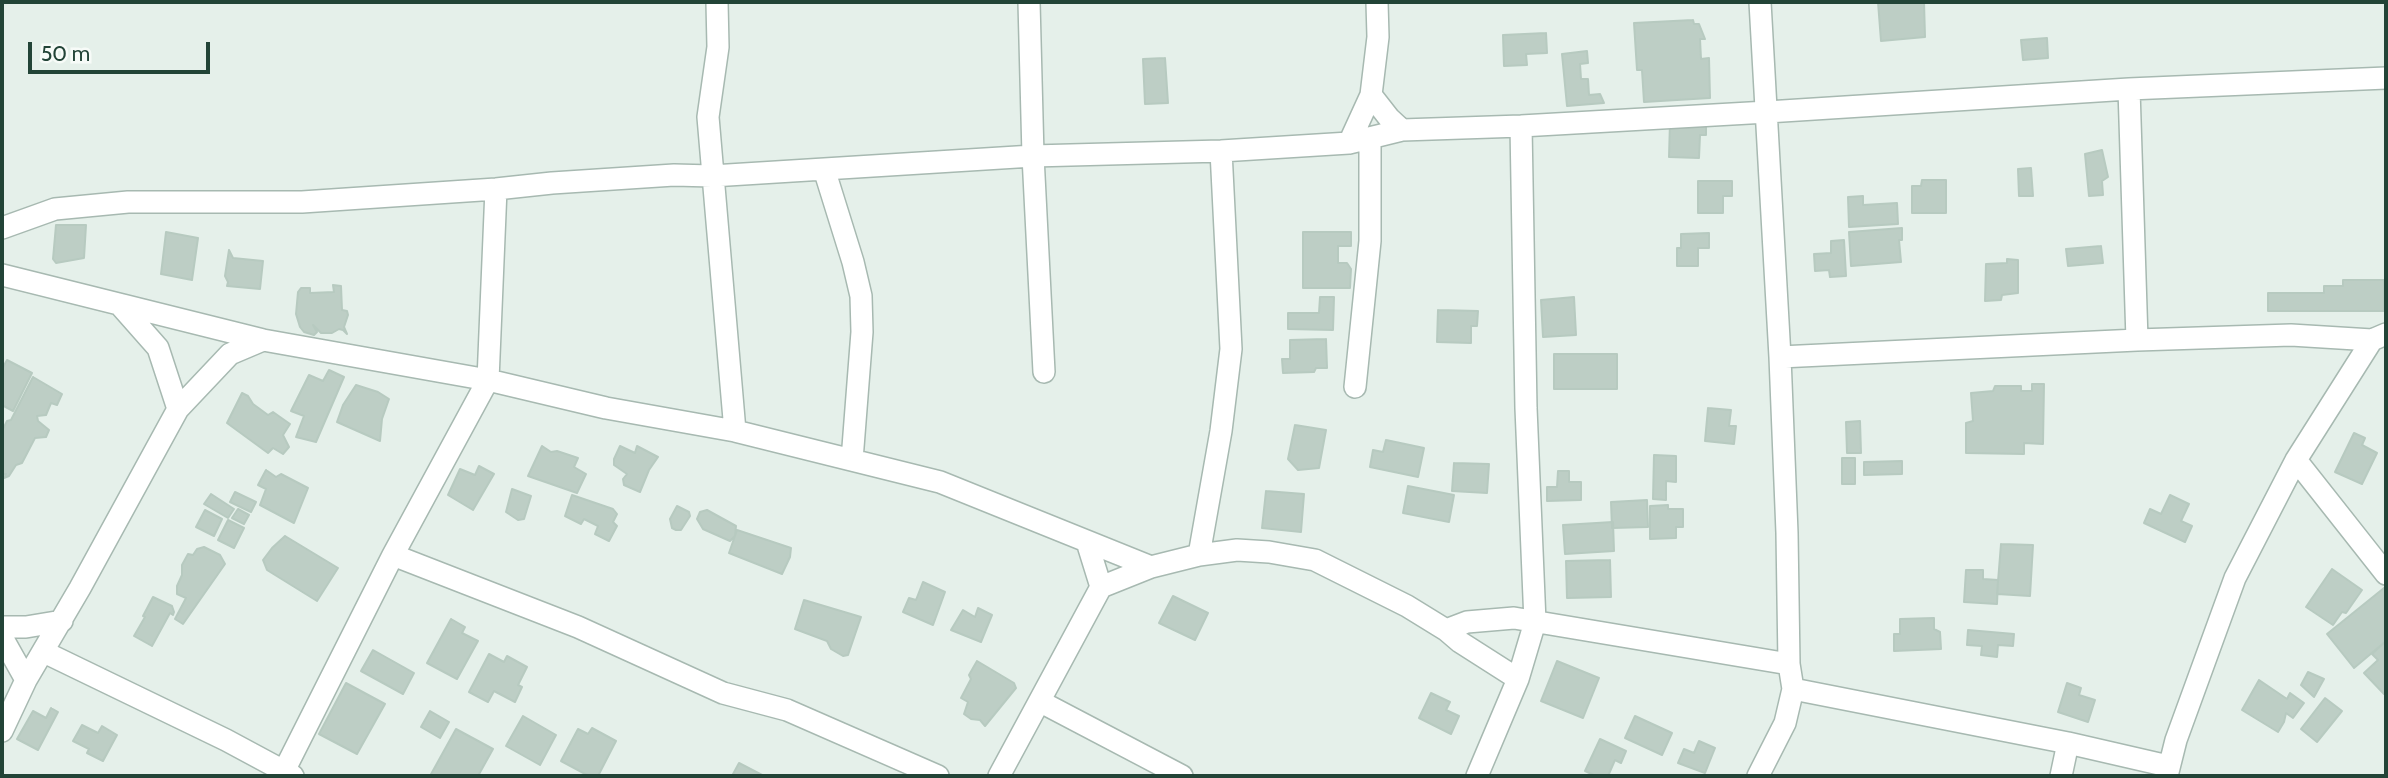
<!DOCTYPE html>
<html>
<head>
<meta charset="utf-8">
<style>
	body { margin:0 }
	#map { position:relative; width:2388px; height:778px; overflow:hidden; background:#e5f0ea; font-family:Cabin,sans-serif }
	canvas { display:block }
	.frame { position:absolute; inset:0; border:4px solid #224437; pointer-events:none }
	.scale { position:absolute; left:28px; top:42px; width:182px; height:32px; box-sizing:border-box; border:4px solid #224437; border-top:0; padding-left:9px; font-size:21px; line-height:24px; white-space:nowrap; color:#224437; -webkit-text-stroke:5px #f7fbf8; paint-order:stroke }
</style>
</head>
<body>
<div id="map">
<canvas width="2388" height="778"></canvas>
<div class="frame"></div>
<div class="scale">50 m</div>
</div>
<script>
const c = document.querySelector('canvas').getContext('2d');
c.lineJoin = 'round';
function fillPath(path, color) {
  c.fillStyle = color;
  c.fill(path, 'evenodd');
}
function poly(rows) {
  const path = new Path2D();
  for (const r of rows) {
    path.moveTo(r[0], r[1]);
    for (let i = 2; i < r.length; i += 2) path.lineTo(r[i], r[i + 1]);
  }
  return path;
}
function stroke(path, color, width, dash) {
  c.strokeStyle = color;
  c.lineWidth = width;
  c.lineCap = dash ? 'butt' : 'round';
  c.setLineDash(dash || []);
  c.stroke(path);
}
const building = poly([
	[1878,2,1924,2,1925,37,1881,41,1878,2],
	[1693,20,1694,24,1699,24,1705,39,1700,39,1701,59,1709,58,1710,98,1644,102,1642,70,1637,70,1634,23,1693,20],
	[1546,33,1547,53,1526,54,1527,65,1504,66,1503,35,1546,33],
	[2047,38,2048,58,2023,60,2021,40,2047,38],
	[1587,51,1588,63,1580,64,1581,79,1588,79,1589,95,1600,94,1604,103,1567,106,1562,54,1587,51],
	[1165,58,1168,103,1145,104,1143,59,1165,58],
	[1670,122,1706,123,1706,135,1700,135,1699,158,1669,157,1670,122],
	[2102,150,2108,177,2102,181,2103,195,2089,196,2085,154,2102,150],
	[2031,168,2033,196,2019,196,2018,169,2031,168],
	[1922,180,1946,180,1946,213,1912,213,1912,186,1921,186,1922,180],
	[1698,181,1732,181,1732,196,1723,196,1723,213,1698,213,1698,181],
	[1863,196,1863,205,1897,203,1898,224,1849,227,1848,197,1863,196],
	[56,225,86,225,84,258,56,263,53,259,56,225],
	[1902,228,1902,240,1899,240,1901,262,1851,266,1849,232,1902,228],
	[166,232,198,238,192,280,161,274,166,232],
	[1303,232,1351,232,1351,246,1338,246,1338,263,1347,263,1351,269,1350,288,1303,288,1303,232],
	[1709,233,1709,248,1698,248,1698,266,1677,266,1677,248,1681,248,1681,234,1709,233],
	[1844,240,1846,276,1830,277,1829,270,1815,271,1814,254,1831,253,1831,241,1844,240],
	[2101,246,2103,263,2068,266,2066,249,2101,246],
	[229,250,233,258,263,261,260,289,227,286,228,282,225,276,229,250],
	[2007,259,2018,260,2018,293,2002,295,2001,300,1985,301,1986,264,2007,263,2007,259],
	[2343,280,2384,280,2384,311,2268,311,2268,293,2324,293,2324,286,2343,286,2343,280],
	[333,285,341,286,342,310,347,311,348,315,344,327,347,334,343,330,339,329,332,333,321,333,313,325,317,332,314,335,304,332,300,327,296,314,298,292,301,288,310,288,310,293,334,292,333,285],
	[1320,297,1334,297,1333,330,1288,329,1288,313,1319,313,1320,297],
	[1574,297,1576,335,1543,337,1541,300,1574,297],
	[1438,310,1478,311,1477,326,1471,326,1471,343,1437,342,1438,310],
	[1326,339,1327,368,1316,368,1314,372,1283,373,1282,359,1290,359,1290,340,1326,339],
	[1554,354,1617,354,1617,389,1554,389,1554,354],
	[7,360,32,373,13,411,2,405,2,369,7,360],
	[329,370,344,377,316,442,296,437,304,416,291,411,309,375,323,381,329,370],
	[33,377,62,394,57,405,51,403,46,415,37,416,38,421,49,430,46,437,35,438,22,463,16,465,9,476,4,478,6,474,2,474,2,431,7,421,11,420,33,377],
	[2032,384,2044,384,2043,444,2024,443,2024,454,1966,453,1966,423,1973,421,1971,393,1993,391,1995,386,2021,386,2021,391,2032,391,2032,384],
	[356,385,378,392,389,399,382,419,380,441,337,422,343,405,356,385],
	[242,393,248,396,253,404,268,415,273,412,290,424,283,435,289,447,283,454,273,448,268,453,227,423,242,393],
	[1708,408,1731,410,1729,426,1736,426,1734,444,1705,441,1708,408],
	[1860,421,1861,453,1847,453,1846,422,1860,421],
	[1295,425,1326,430,1319,468,1298,470,1288,459,1295,425],
	[2354,433,2365,438,2362,445,2377,453,2362,484,2335,472,2354,433],
	[1386,440,1424,448,1418,477,1370,467,1373,450,1383,452,1386,440],
	[542,446,551,452,557,451,578,458,574,467,586,474,577,493,528,476,542,446],
	[620,446,635,453,637,446,658,457,649,470,640,492,624,485,623,479,627,474,614,465,614,459,620,446],
	[1654,455,1676,456,1676,482,1666,481,1666,500,1653,499,1654,455],
	[1842,458,1855,458,1855,484,1842,484,1842,458],
	[1902,461,1902,474,1864,475,1864,462,1902,461],
	[1454,463,1489,464,1487,493,1452,491,1454,463],
	[479,466,494,474,473,510,448,495,460,469,475,475,479,466],
	[266,470,276,477,281,474,308,488,294,523,260,505,266,489,258,485,266,470],
	[1558,471,1569,471,1569,482,1581,482,1581,500,1547,501,1547,487,1557,487,1558,471],
	[1408,486,1454,495,1449,522,1403,513,1408,486],
	[512,489,531,496,524,519,518,520,506,512,512,489],
	[1266,491,1304,494,1301,532,1262,528,1266,491],
	[235,492,256,502,251,512,230,502,235,492],
	[211,494,234,509,228,518,204,504,211,494],
	[572,495,613,509,617,514,613,522,617,526,609,541,595,534,598,526,584,519,581,524,565,516,572,495],
	[2170,495,2189,504,2181,521,2192,526,2185,542,2144,523,2150,509,2161,514,2170,495],
	[1647,500,1648,527,1612,528,1611,502,1647,500],
	[1668,505,1668,509,1683,509,1683,527,1676,527,1676,538,1650,539,1650,506,1668,505],
	[677,506,689,512,690,516,681,530,676,530,672,528,670,519,677,506],
	[238,509,249,515,244,524,232,518,238,509],
	[205,510,222,519,214,536,196,527,205,510],
	[707,510,736,526,735,536,730,541,703,529,697,519,700,512,707,510],
	[228,520,244,528,234,548,218,540,228,520],
	[1613,522,1614,551,1565,554,1563,525,1613,522],
	[737,530,791,548,790,557,782,574,729,553,737,530],
	[285,536,338,568,317,601,267,570,263,560,272,548,285,536],
	[2001,544,2033,545,2030,596,1997,594,2001,544],
	[204,547,220,555,225,564,183,624,175,619,186,598,177,594,177,586,182,575,182,565,188,554,193,555,197,549,204,547],
	[1610,560,1611,597,1567,598,1566,561,1610,560],
	[2332,569,2362,590,2346,613,2342,612,2333,625,2306,607,2332,569],
	[1966,570,1983,570,1983,579,1998,580,1997,604,1964,602,1966,570],
	[923,582,945,592,933,625,903,612,909,598,916,600,923,582],
	[2384,588,2386,591,2386,641,2354,668,2327,634,2384,588],
	[1173,596,1208,613,1195,640,1159,623,1173,596],
	[153,597,172,606,174,612,173,615,170,613,152,646,134,636,145,617,143,616,153,597],
	[804,600,861,617,848,655,843,656,831,649,827,641,795,629,804,600],
	[978,608,992,615,981,642,951,630,963,610,975,617,978,608],
	[1934,618,1934,629,1940,632,1941,649,1894,651,1894,634,1900,634,1900,619,1934,618],
	[451,619,465,627,462,633,478,641,457,679,427,663,451,619],
	[1968,630,2014,634,2013,646,1998,645,1997,657,1981,655,1982,646,1967,645,1968,630],
	[2386,641,2386,692,2384,694,2364,673,2378,660,2372,654,2386,641],
	[373,650,414,673,403,694,361,671,373,650],
	[489,654,504,662,507,656,527,667,518,685,522,687,515,702,494,691,488,702,469,692,489,654],
	[977,661,1014,683,1016,688,985,726,980,720,971,719,964,714,968,702,961,698,971,679,969,675,977,661],
	[1557,661,1599,678,1583,718,1541,701,1557,661],
	[2308,672,2324,679,2314,697,2301,685,2308,672],
	[2259,680,2287,699,2290,693,2304,703,2293,718,2286,713,2284,722,2278,732,2242,710,2259,680],
	[346,683,385,704,357,754,319,734,346,683],
	[2067,683,2081,688,2079,695,2095,700,2088,722,2058,712,2067,683],
	[1431,693,1450,702,1446,710,1459,716,1451,734,1419,718,1431,693],
	[2325,698,2342,711,2317,742,2301,729,2325,698],
	[51,708,58,712,38,750,17,739,33,711,46,718,51,708],
	[430,711,449,722,440,738,421,727,430,711],
	[523,716,556,735,540,765,506,746,523,716],
	[1635,716,1672,733,1662,755,1625,738,1635,716],
	[82,725,98,733,102,726,117,735,103,761,87,753,89,749,73,741,82,725],
	[592,728,616,741,598,776,589,776,561,761,578,729,588,734,592,728],
	[456,729,493,749,478,776,430,776,456,729],
	[1600,739,1626,751,1621,763,1615,760,1608,776,1596,776,1585,771,1600,739],
	[1699,741,1715,748,1705,773,1678,763,1684,749,1694,753,1699,741],
	[739,763,764,776,732,776,739,763]
]);
fillPath(building, '#bdcec5');
stroke(building, '#b7cac0', 2);
const minor = poly([
	[717,2,718,47,708,117,735,431],
	[1029,2,1033,156,1044,372],
	[2129,89,2137,340],
	[1371,95,1389,118,1402,130],
	[1349,143,1371,95,1378,37,1377,2],
	[824,169,853,262,861,296,862,332,852,460],
	[2,228,55,209,128,202,302,202,496,189,552,183,674,175,712,176,1033,156,1221,151,1349,143,1402,130,1521,126,1767,112,2129,89,2386,78],
	[2,275,263,340,488,380,606,408,735,431,940,482,1151,567],
	[120,305,158,348,178,409],
	[1780,357,2137,340,2291,335,2372,340,2386,334],
	[1355,387,1370,241,1370,139],
	[2296,460,2386,574],
	[1087,542,1101,587],
	[393,555,578,627,723,693,787,710,938,776],
	[1199,555,1221,431,1231,349,1221,151],
	[2,627,26,627,62,621],
	[1446,630,1460,642,1518,679],
	[2,637,26,680],
	[44,652,226,740,293,776],
	[1793,689,2068,743,2168,766],
	[1041,702,1182,776],
	[2,731,26,680,80,588,178,409,230,354,263,340],
	[284,771,393,555,488,380,496,189],
	[999,776,1101,587,1151,567,1199,555,1237,550,1269,552,1315,560,1407,606,1446,630,1467,622,1514,618,1789,664],
	[1477,776,1518,679,1535,622,1526,408,1521,126],
	[1758,776,1785,723,1793,689,1789,664,1787,533,1780,357,1760,2],
	[2061,776,2068,743],
	[2167,776,2176,740,2235,578,2296,460,2372,340]
]);
stroke(minor, '#a7b9b1', 24);
stroke(minor, '#fff', 21);
</script>
</body>
</html>
